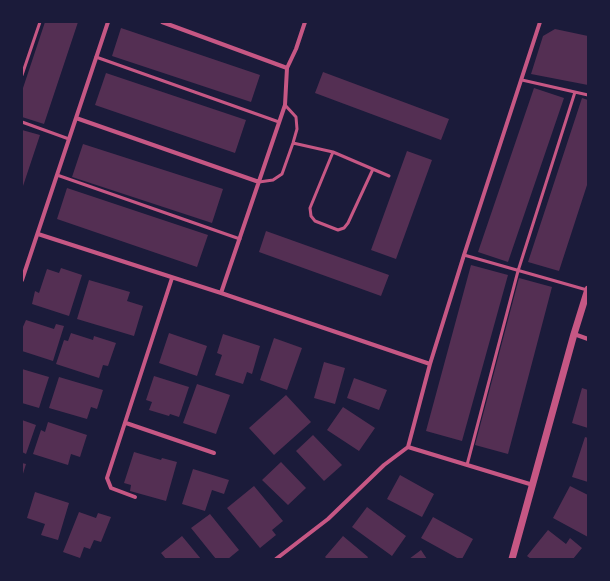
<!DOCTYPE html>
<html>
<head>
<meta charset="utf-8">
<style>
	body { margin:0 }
	#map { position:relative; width:610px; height:581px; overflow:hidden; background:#1b1b3a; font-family:"DM Sans",sans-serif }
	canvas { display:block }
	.frame { position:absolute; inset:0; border:23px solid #1b1b3a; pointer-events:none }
</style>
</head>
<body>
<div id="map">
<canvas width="610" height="581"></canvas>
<div class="frame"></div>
</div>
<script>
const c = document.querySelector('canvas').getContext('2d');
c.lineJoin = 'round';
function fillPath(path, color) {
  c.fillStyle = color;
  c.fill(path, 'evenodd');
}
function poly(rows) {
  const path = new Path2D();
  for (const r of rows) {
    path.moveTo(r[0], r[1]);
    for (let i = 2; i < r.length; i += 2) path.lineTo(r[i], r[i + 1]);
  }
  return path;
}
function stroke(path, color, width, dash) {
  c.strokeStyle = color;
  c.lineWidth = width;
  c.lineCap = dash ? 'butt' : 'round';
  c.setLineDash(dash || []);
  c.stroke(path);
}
fillPath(poly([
	[45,22,78,22,44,124,22,117,22,91],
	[121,28,260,75,251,102,112,56],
	[555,29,588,36,588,85,531,74,543,36],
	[323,72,449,119,441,140,315,93],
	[106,73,246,120,235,153,95,105],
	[534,88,564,98,508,262,478,252],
	[582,98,588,100,588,182,559,271,528,262],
	[22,130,40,135,22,189],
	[83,144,223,189,212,223,72,177],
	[407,151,432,160,396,259,371,250],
	[67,188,208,235,197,267,57,219],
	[266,231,389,275,381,296,259,252],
	[471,265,508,275,462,441,426,431],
	[61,268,82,275,69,316,32,304,35,291,39,293,47,269,59,273],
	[519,278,552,287,508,454,475,445],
	[89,280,130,292,127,301,143,306,134,336,77,319],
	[26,320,54,329,56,324,64,326,53,361,22,351,22,329],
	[71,333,93,340,94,336,116,343,108,366,103,365,99,378,56,364,64,340,68,341],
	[169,333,207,346,197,376,159,363],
	[223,334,260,346,252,374,247,372,243,384,215,375,222,355,217,353],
	[274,338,302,348,287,390,260,380],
	[324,362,345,368,335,404,314,398],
	[22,369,49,377,39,408,22,403],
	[154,376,189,387,179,417,170,414,169,416,149,410,152,402,146,400],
	[59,377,103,390,97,409,91,407,87,419,49,408],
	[354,378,387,390,379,410,347,398],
	[197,384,230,395,216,434,183,423],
	[582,388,588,390,588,428,572,423],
	[286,395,311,422,274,455,249,428],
	[343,407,375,428,359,451,327,430],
	[22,420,36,425,26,454,22,452],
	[48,422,87,435,80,457,71,454,68,465,33,454,41,430,45,432],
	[313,435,342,465,324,481,296,451],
	[585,437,588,438,588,482,572,477],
	[134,452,161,460,162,458,177,462,166,501,130,491,131,485,124,483],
	[281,462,306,488,288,505,262,480],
	[22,463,26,464,22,477],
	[193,469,229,480,224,494,212,490,205,511,182,504],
	[400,475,434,494,422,517,387,499],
	[254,486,283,521,272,530,276,535,260,548,227,508],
	[570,486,588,495,588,537,553,518],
	[35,492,69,503,58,540,41,535,45,524,27,518],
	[367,507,406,536,392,556,352,527],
	[79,512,96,518,98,513,111,517,101,542,94,540,90,549,84,547,80,558,63,552],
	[210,514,239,550,228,559,216,559,191,528],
	[433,517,473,539,462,559,459,559,421,538],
	[548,530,566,544,570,538,582,548,573,559,531,559,527,556],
	[182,536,201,559,166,559,161,553],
	[343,536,368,557,367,559,327,559,325,557],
	[421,550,427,559,409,559]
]), '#542f53');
stroke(poly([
	[96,57,279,122],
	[22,75,40,22],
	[522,80,588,95],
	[22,122,69,139],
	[293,143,333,152,389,176],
	[333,152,310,208,311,216,315,221,338,230,344,228,348,223,373,169],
	[57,175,240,239],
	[259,182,273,180,282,174,293,143,297,129,296,117,285,105],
	[464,255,587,290],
	[467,465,518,271,575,92]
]), '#c65784', 3);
stroke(poly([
	[162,22,287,68],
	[76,118,259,182],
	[38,234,221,293,430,364],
	[22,280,108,22],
	[221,293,285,105,287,68,296,49,305,22],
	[574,334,588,339],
	[126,423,214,453],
	[408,447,533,485],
	[135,497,111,488,107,478,172,278],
	[276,559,328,519,384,465,408,447,430,364,464,255,540,22]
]), '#c65784', 4);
stroke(poly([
	[512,559,574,334,588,289]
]), '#c65784', 7);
</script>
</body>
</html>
